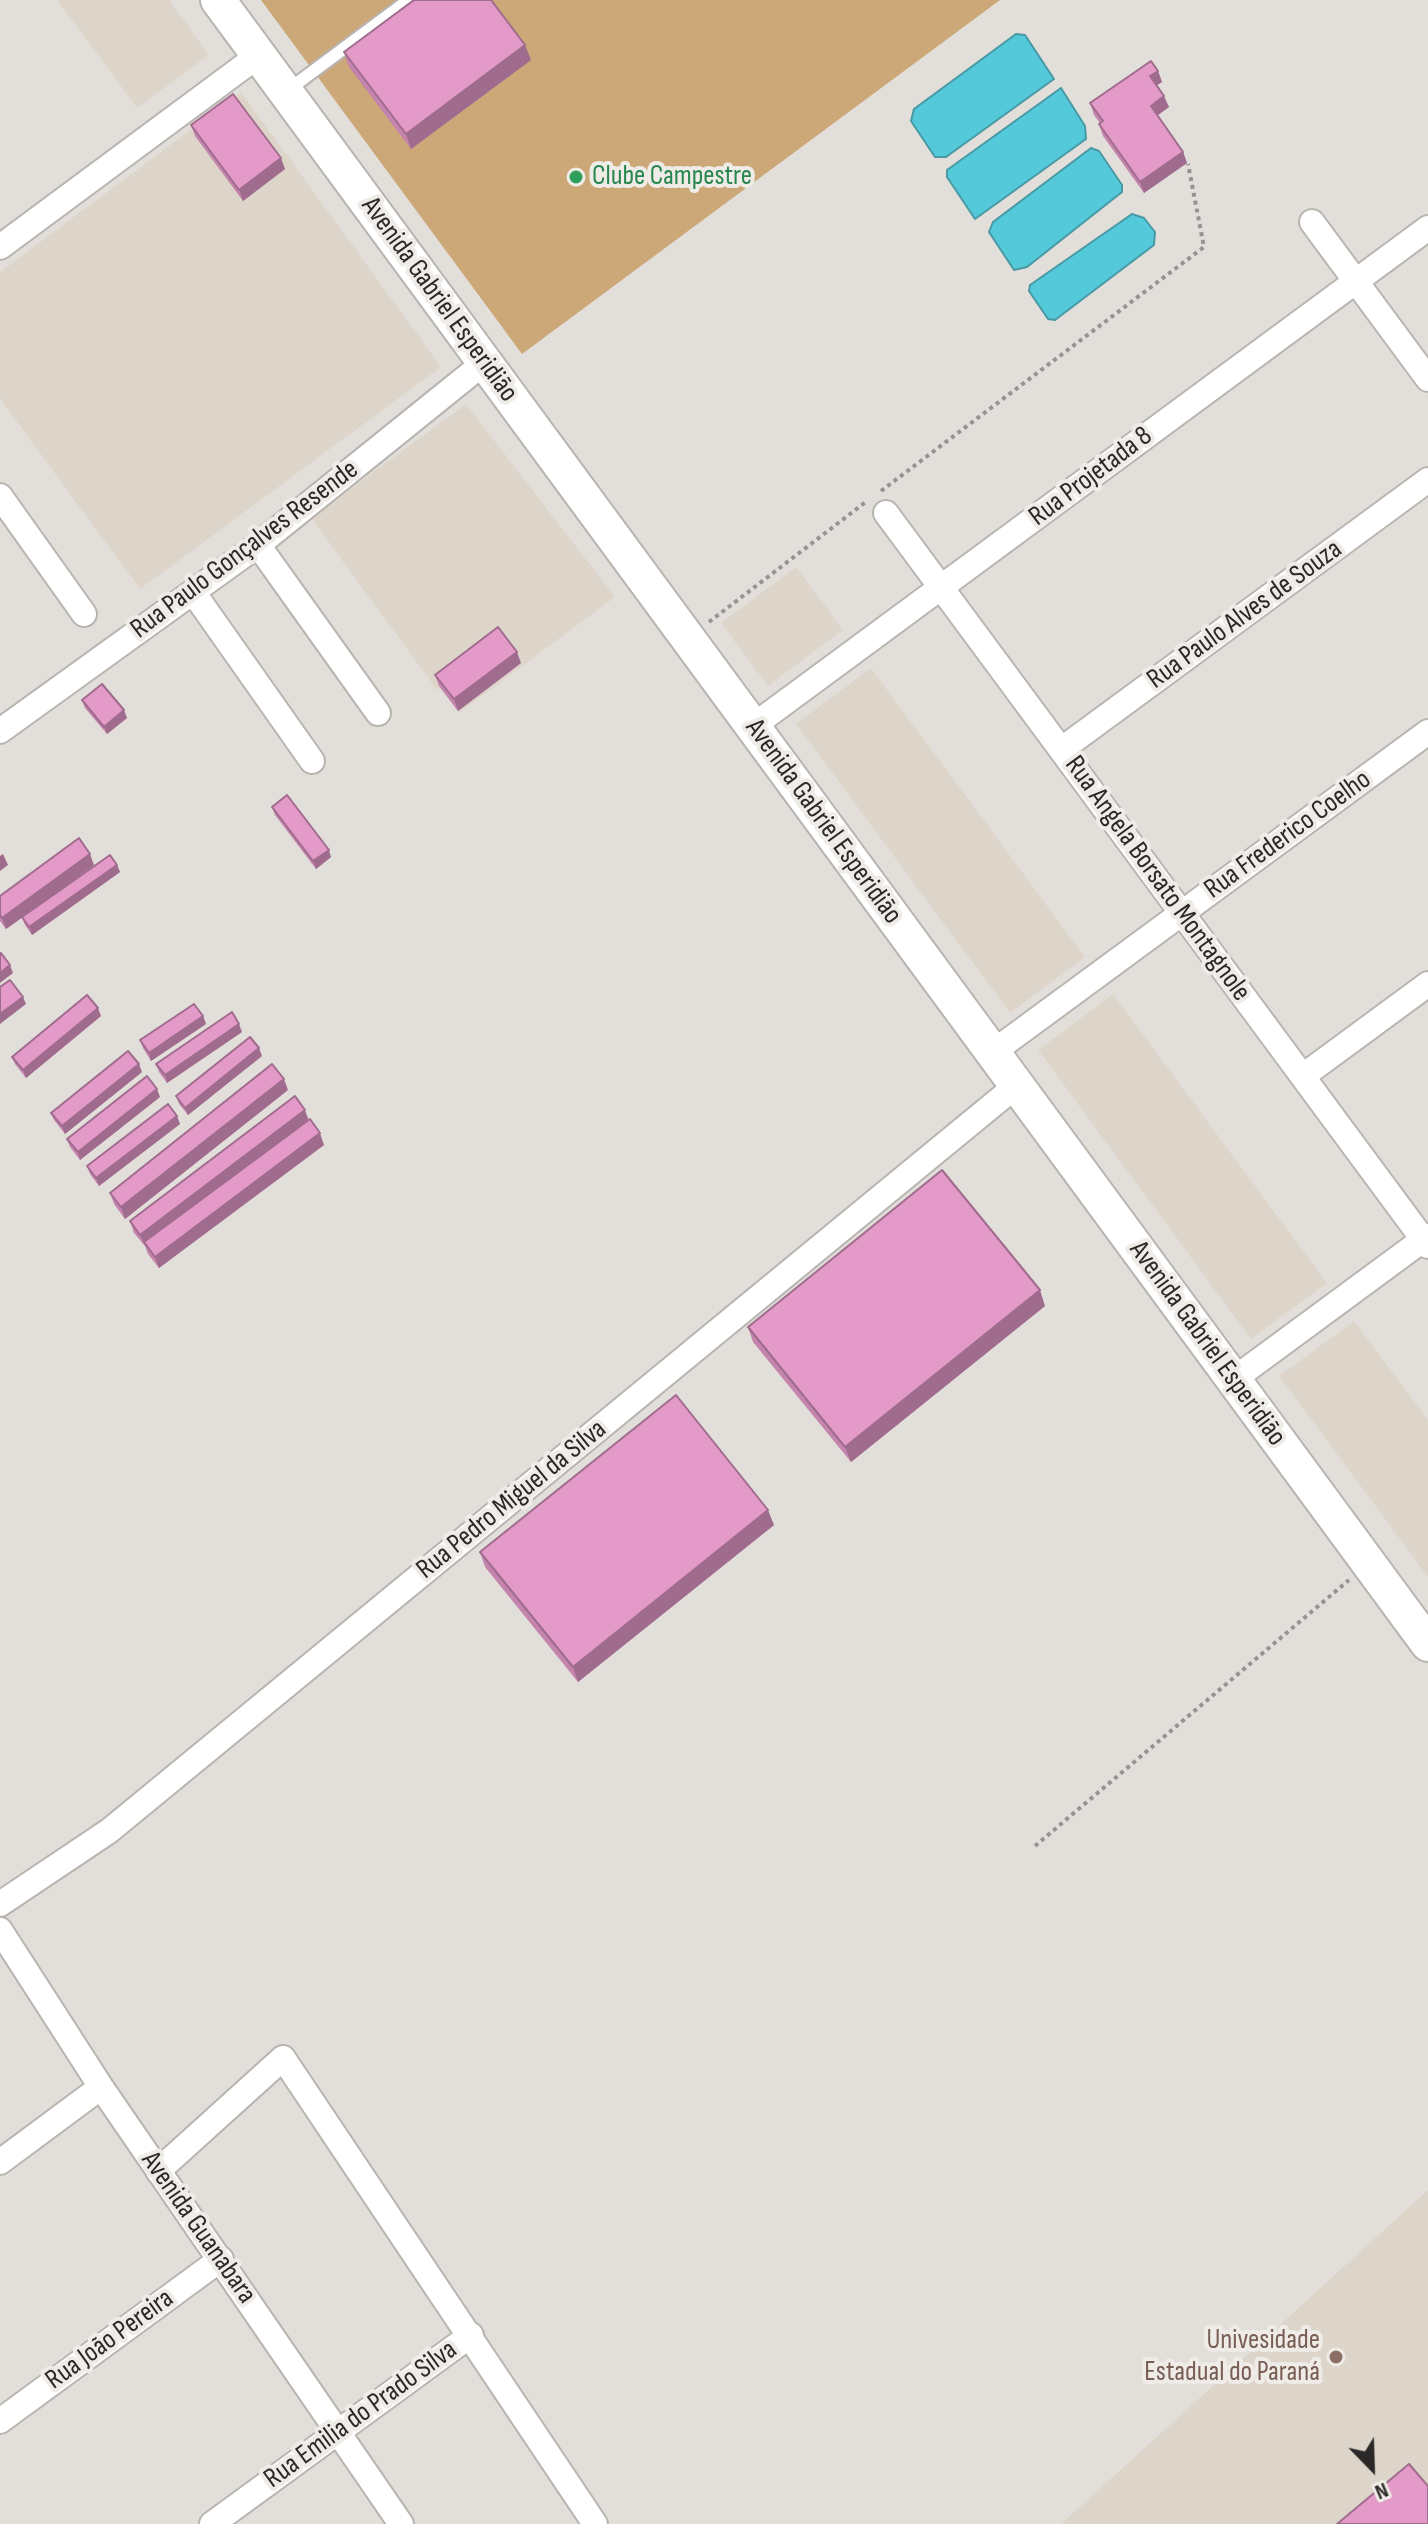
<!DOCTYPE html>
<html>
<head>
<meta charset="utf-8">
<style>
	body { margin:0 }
	#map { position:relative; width:1428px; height:2524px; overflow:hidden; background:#e2dfda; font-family:"Sofia Sans Condensed",sans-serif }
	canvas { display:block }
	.north { position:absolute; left:1332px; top:2428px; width:80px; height:80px; -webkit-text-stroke:6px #efece7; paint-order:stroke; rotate:157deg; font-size:22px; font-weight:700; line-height:32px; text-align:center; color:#2b2928 }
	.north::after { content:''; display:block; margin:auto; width:28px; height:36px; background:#2b2928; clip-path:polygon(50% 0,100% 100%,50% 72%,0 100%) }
</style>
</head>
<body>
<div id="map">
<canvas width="1428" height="2524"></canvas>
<div class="north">N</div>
</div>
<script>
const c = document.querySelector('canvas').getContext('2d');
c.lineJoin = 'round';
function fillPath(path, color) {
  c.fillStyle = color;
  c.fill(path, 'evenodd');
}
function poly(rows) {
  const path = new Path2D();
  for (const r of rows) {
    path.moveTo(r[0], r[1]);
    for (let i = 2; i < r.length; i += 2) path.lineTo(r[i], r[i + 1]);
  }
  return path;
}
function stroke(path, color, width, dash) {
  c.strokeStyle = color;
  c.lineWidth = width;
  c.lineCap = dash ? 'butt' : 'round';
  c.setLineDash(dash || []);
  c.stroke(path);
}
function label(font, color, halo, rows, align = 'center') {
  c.font = font + ' "Sofia Sans Condensed",sans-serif';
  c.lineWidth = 8;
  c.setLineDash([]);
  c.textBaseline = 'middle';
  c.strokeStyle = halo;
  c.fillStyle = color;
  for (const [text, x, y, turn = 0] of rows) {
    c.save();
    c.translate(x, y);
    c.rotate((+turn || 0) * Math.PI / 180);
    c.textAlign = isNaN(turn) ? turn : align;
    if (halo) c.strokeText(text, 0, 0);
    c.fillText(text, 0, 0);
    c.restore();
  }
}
fillPath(poly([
	[57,0,169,0,209,55,137,108],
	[241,92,441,367,140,589,0,399,0,272],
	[466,404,615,597,459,713,440,688,437,690,311,518],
	[796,567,843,630,768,686,721,623],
	[871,668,1085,957,1010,1013,796,724],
	[1113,994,1327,1283,1251,1339,1038,1050],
	[1354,1321,1428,1420,1428,1577,1279,1376],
	[1428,2190,1428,2524,1061,2524]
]), '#ded5ca');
fillPath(poly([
	[261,0,1000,0,522,354]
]), '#cca777');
const water = poly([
	[1016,34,1025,35,1054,79,946,157,935,157,911,121,914,109,1016,34],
	[1061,88,1085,126,1086,139,975,219,947,177,947,170,1061,88],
	[1091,148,1099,151,1122,185,1122,192,1027,267,1014,270,989,232,993,222,1091,148],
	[1132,214,1144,218,1155,232,1154,245,1055,320,1048,319,1029,291,1030,285,1132,214]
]);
fillPath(water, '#54c9d9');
stroke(water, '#4899a4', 2);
const service = poly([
	[288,90,409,0]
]);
const minor = poly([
	[1312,222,1428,379],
	[0,247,259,55],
	[0,496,84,614],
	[886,513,1428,1246],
	[258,545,378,713],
	[193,592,312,761],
	[753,726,1428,228],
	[0,731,258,545,485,362],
	[1062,749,1428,480],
	[993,1052,1428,732],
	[1303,1076,1428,984],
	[1234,1379,1428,1236],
	[0,1904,109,1831,1017,1085],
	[0,1930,101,2087,401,2524],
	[0,2162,101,2087],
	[158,2171,283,2058,595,2524],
	[0,2421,221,2259],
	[212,2524,471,2335]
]);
const secondary = poly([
	[218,0,1428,1644]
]);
stroke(service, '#b8b4b0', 16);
stroke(minor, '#b8b4b0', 28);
stroke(secondary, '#b8b4b0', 38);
stroke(poly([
	[881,491,1204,247,1188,164],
	[709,622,867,501],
	[1035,1846,1349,1580]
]), '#969390', 4, [4, 4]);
stroke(service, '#fff', 12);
stroke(minor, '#fff', 24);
stroke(secondary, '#fff', 34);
fillPath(poly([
	[344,52,531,60,411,149,349,67],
	[1158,71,1162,82,1157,85,1169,107,1157,116,1183,152,1187,163,1144,193,1103,136,1099,124,1100,123,1094,115,1090,103],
	[191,125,285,169,243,201,195,136],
	[521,663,458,711,439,686,435,675],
	[82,700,127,718,107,734,85,708],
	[272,807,331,857,316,869,275,815],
	[94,865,35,908,117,865,120,872,32,935,25,925,22,918,6,929,0,921,0,896],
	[101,1016,26,1078,15,1064,12,1057],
	[203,1016,206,1024,151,1061,143,1048,140,1040],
	[242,1032,167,1083,159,1072,156,1064],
	[262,1056,188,1115,179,1104,176,1096],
	[142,1072,65,1134,54,1120,51,1113],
	[288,1090,125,1219,114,1204,110,1193],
	[160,1097,80,1160,70,1147,67,1139],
	[177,1116,180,1124,99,1186,90,1174,87,1166],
	[309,1120,324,1145,159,1268,148,1254,145,1246,134,1233,130,1221],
	[1045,1306,851,1462,753,1342,748,1327],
	[774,1525,578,1682,485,1567,480,1552]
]), '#c484ad');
fillPath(poly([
	[525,45,531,60,411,149,406,134],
	[1158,71,1162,82,1154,87,1150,76],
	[1164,96,1169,107,1155,117,1151,106],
	[1183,152,1187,163,1144,193,1140,182],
	[281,158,285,169,243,201,239,190],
	[517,652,521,663,458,711,454,699],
	[124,710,127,718,107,734,104,727],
	[329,850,331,857,316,869,313,861],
	[3,854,8,865,0,871,0,856],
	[90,854,94,865,6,929,2,918],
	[117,865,120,872,32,935,29,927],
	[10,965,13,973,0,983,0,973],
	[23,997,26,1004,0,1024,0,1014],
	[98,1008,101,1016,26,1078,23,1070],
	[203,1016,206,1024,151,1061,149,1053],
	[239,1024,242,1032,167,1083,165,1075],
	[259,1048,262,1056,188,1115,185,1108],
	[139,1064,142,1072,65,1134,62,1126],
	[284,1079,288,1090,125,1219,121,1207],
	[157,1089,160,1097,80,1160,78,1152],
	[305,1110,309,1121,144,1242,145,1246,140,1235],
	[177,1116,180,1124,99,1186,96,1178],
	[320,1133,324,1145,159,1268,155,1257],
	[1040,1290,1045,1306,851,1462,845,1447],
	[768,1510,774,1525,578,1682,573,1667]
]), '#a06c8d');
const building = poly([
	[414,0,491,0,525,45,406,134,344,52,414,0],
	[1151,61,1158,71,1150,76,1164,96,1151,106,1183,152,1140,182,1099,124,1103,121,1090,103,1151,61],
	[233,94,281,158,239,190,191,125,233,94],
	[498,627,517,652,454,699,435,675,498,627],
	[102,684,124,710,104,727,82,700,102,684],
	[287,795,329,850,313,861,272,807,287,795],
	[79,838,90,854,2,918,0,915,0,896,79,838],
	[110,855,117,865,29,927,22,917,110,855],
	[1,953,10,965,0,973,0,955,1,953],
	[10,980,23,997,0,1014,0,987,10,980],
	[87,995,98,1008,23,1070,12,1057,87,995],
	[194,1004,203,1016,149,1053,140,1040,194,1004],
	[232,1012,239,1024,165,1075,156,1064,232,1012],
	[250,1037,259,1048,185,1108,176,1096,250,1037],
	[128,1051,139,1064,62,1126,51,1113,128,1051],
	[272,1064,284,1079,121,1207,110,1193,272,1064],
	[147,1076,157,1089,78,1152,67,1139,147,1076],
	[295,1096,305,1110,140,1235,130,1221,295,1096],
	[168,1104,177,1116,96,1178,87,1166,168,1104],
	[310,1119,320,1133,155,1257,144,1242,310,1119],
	[942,1170,1040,1290,845,1447,748,1327,942,1170],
	[676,1395,768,1510,573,1667,480,1552,676,1395],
	[1409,2464,1428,2486,1428,2524,1337,2524,1409,2464]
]);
fillPath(building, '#e49ac9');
stroke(building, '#a06c8d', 2);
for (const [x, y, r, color] of [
	[576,177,8,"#2e9e5b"],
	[1336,2357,8,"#8d6e63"]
]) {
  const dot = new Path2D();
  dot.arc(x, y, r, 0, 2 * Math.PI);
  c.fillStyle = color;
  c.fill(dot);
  stroke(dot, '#efece7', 3);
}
label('28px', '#27864d', '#efece7', [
	["Clube Campestre",592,177]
], 'left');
label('28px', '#2b2928', '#efece7', [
	["Avenida Gabriel Esperidião",439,300,54],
	["Rua Projetada 8",1091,477,-37],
	["Rua Paulo Gonçalves Resende",245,550,-37],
	["Rua Paulo Alves de Souza",1245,615,-36],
	["Avenida Gabriel Esperidião",823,822,54],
	["Rua Frederico Coelho",1288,835,-36],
	["Rua Angela Borsato Montagnole",1157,879,54],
	["Avenida Gabriel Esperidião",1207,1344,54],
	["Rua Pedro Miguel da Silva",512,1500,-39],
	["Avenida Guanabara",198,2228,55],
	["Rua João Pereira",110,2340,-36],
	["Rua Emilia do Prado Silva",361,2415,-36]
]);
label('28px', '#785e54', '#efece7', [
	["Univesidade",1320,2341],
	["Estadual do Paraná",1320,2373]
], 'right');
</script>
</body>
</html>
